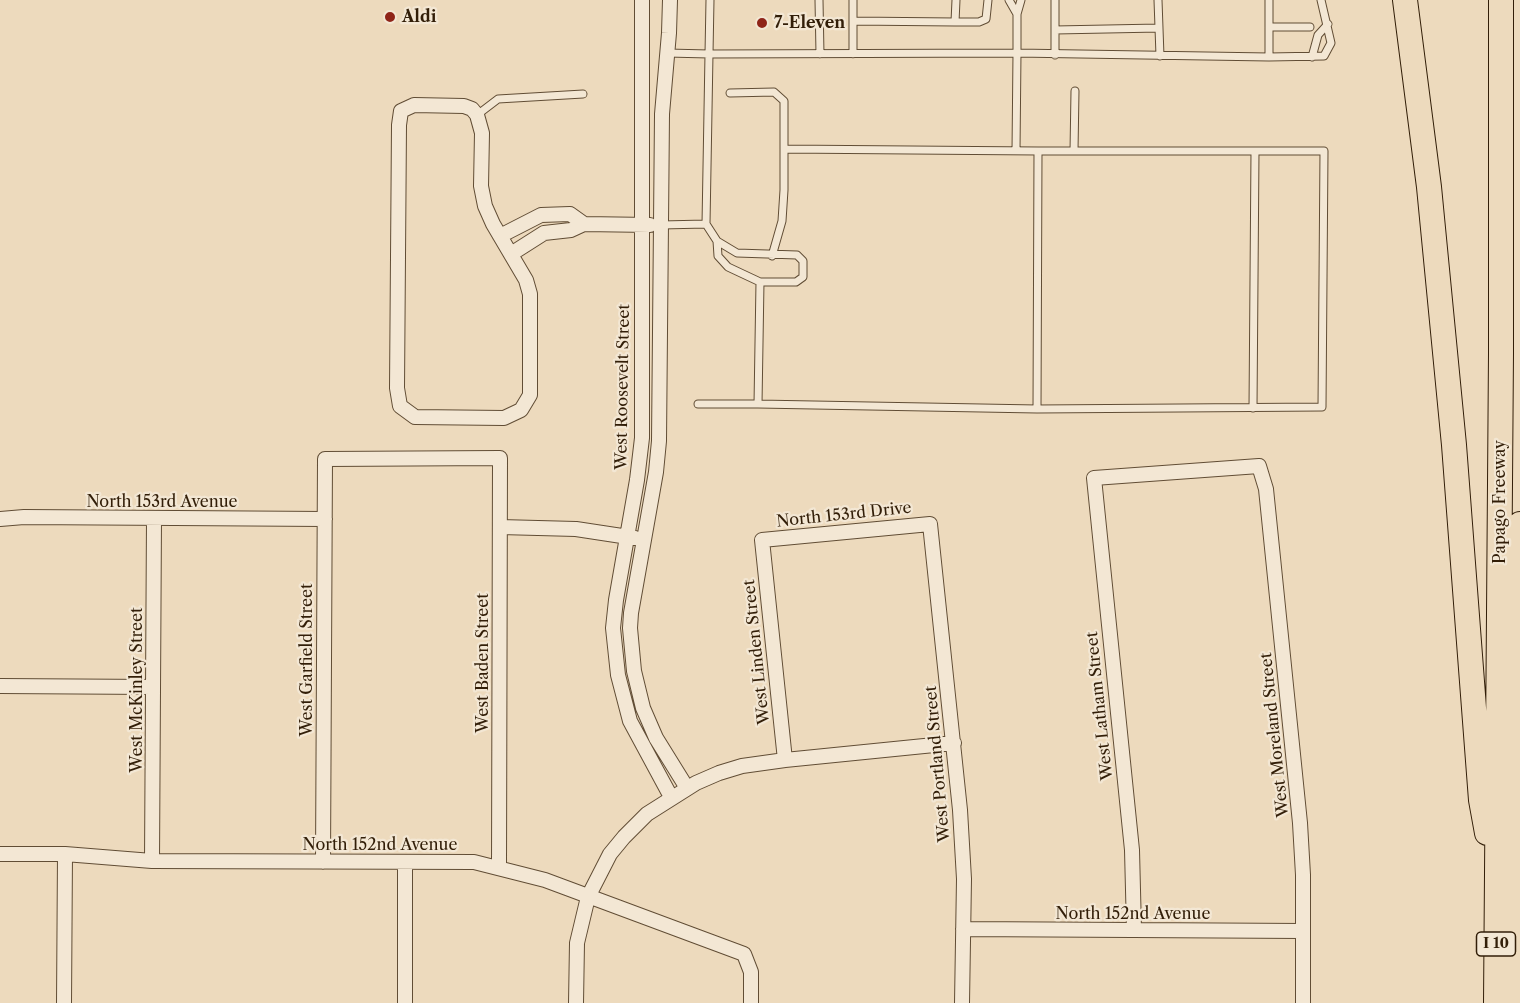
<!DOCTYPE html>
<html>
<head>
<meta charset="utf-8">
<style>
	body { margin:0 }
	canvas { display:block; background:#eddabd }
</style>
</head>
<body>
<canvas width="1520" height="1003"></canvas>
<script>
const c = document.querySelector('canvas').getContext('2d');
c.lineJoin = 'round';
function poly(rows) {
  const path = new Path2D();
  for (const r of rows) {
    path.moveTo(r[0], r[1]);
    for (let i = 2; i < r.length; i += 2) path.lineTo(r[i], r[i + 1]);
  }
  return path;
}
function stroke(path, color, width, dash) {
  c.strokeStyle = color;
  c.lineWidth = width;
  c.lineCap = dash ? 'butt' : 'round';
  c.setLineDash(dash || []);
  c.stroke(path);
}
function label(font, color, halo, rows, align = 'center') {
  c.font = font + ' "Libre Caslon Text",serif';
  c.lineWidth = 4.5;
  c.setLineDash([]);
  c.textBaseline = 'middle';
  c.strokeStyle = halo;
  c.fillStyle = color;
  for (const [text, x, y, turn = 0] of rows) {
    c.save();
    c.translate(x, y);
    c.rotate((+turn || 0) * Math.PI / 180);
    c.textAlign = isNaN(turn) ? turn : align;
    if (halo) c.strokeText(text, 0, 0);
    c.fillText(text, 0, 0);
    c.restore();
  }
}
const service = poly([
	[710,0,709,54,1017,53,1017,14,1021,0],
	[819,0,820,54],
	[853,0,853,54],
	[1009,0,1017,14],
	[1158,0,1160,56],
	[853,21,955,22,956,0],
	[955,22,979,22,986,19,988,0],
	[1269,27,1310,27],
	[1055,30,1159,28],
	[667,53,709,54,706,224,717,241,737,253,797,255,803,261,803,277,796,282,760,282,728,267,718,256,717,241],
	[1055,55,1055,0],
	[1269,57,1324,56,1331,43,1321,0],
	[1312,57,1318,35,1328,24],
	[730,93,774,92,784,101,784,190,782,221,772,256],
	[477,115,498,99,583,94],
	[1016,151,1017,53,1269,57,1269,0],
	[1074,151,1075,91],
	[661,225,706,224],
	[760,282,758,404,1037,409,1038,151,784,149],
	[698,404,758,404],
	[1253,408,1255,151],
	[1037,409,1322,407,1324,151,1038,151]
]);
const minor = poly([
	[642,0,642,438,637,480,616,600,613,628,618,675,630,721,671,797],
	[670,0,669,33,662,114,659,441,656,472,631,613,630,628,634,671,643,708,656,738,687,788],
	[414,105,464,106,472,109,477,115,482,133,481,186,485,206,493,224,526,280,530,294,530,395,521,410,504,418,415,417,400,406,397,388,399,125,401,111,414,105],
	[500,236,541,215,570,214,584,224],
	[511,254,544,233,571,230,584,224,650,225],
	[0,519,24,517,325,519],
	[500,527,576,529,635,538],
	[0,686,153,687],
	[785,760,762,540,930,524,960,810,964,879,962,1003],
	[0,854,65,854,152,861,474,862,545,880,744,954,751,972,751,1003],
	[152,861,154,519],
	[323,862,325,459,500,458,499,867],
	[963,929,1303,931],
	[1134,930,1132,850,1094,478,1259,466,1266,489,1300,823,1303,875,1303,1003],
	[64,1003,65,854],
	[405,1003,405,862],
	[576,1003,577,943,588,897,610,854,624,837,647,814,696,783,719,773,742,766,785,760,954,743]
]);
const motorway = poly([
	[1405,0,1429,187,1454,445,1481,800,1487,833],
	[1496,1003,1501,353,1501,0],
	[1517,1003,1520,524]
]);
stroke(service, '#614d35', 9);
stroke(minor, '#614d35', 16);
stroke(motorway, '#321e08', 26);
stroke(service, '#f3e7d4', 7);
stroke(minor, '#f3e7d4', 14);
stroke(motorway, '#eddabd', 24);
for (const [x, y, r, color] of [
	[390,17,6,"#8f2418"],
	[762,23,6,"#8f2418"]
]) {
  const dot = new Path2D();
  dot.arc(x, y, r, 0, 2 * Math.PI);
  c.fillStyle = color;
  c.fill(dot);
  stroke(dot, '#f3e7d4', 2);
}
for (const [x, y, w] of [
	[1496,944,39]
]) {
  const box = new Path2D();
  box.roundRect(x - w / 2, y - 12, w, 24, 4.5);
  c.fillStyle = '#f3e7d4';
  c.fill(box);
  stroke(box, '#321e08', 1.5);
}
label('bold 15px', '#321e08', null, [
	["I 10",1496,944]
]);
label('bold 16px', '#321e08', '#f3e7d4', [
	["Aldi",402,17],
	["7-Eleven",774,23]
], 'left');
label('16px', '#321e08', '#f3e7d4', [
	["West Roosevelt Street",623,387,-89],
	["North 153rd Avenue",162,502],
	["Papago Freeway",1500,502,-90],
	["North 153rd Drive",844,515,-6],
	["West Linden Street",757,652,-96],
	["West Garfield Street",307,660,-90],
	["West Baden Street",483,663,-90],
	["West McKinley Street",137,690,-90],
	["West Latham Street",1100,706,-96],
	["West Moreland Street",1275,735,-96],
	["West Portland Street",938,764,-95],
	["North 152nd Avenue",380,845],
	["North 152nd Avenue",1133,914]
]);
</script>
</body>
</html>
